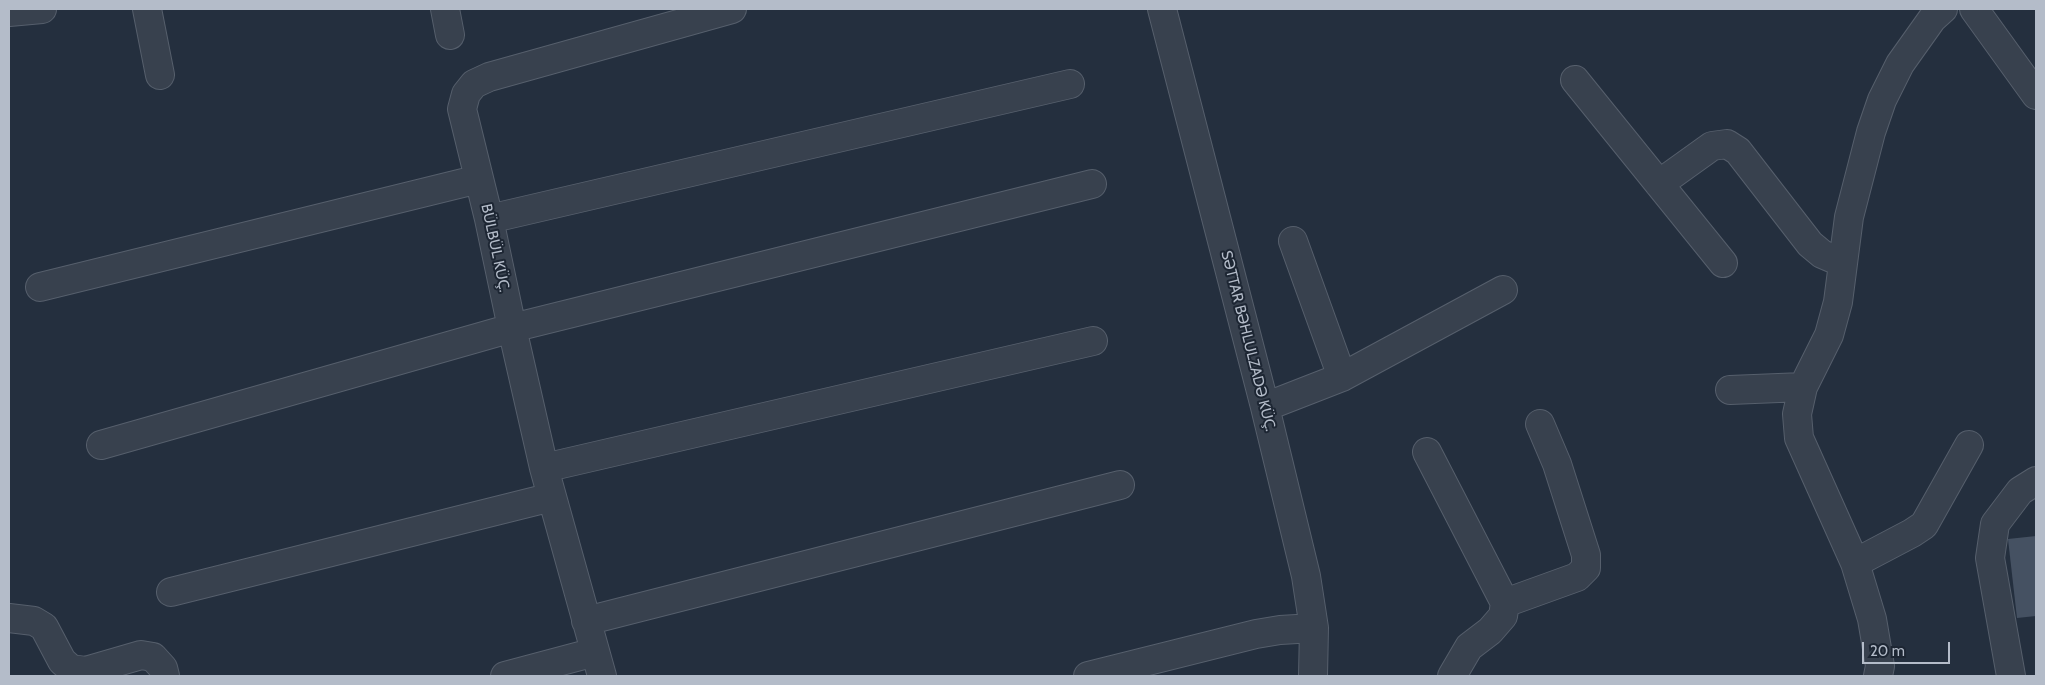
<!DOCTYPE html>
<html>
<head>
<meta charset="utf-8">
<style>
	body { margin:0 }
	#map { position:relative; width:2045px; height:685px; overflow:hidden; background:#242f3e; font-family:Cabin,sans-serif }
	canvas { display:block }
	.frame { position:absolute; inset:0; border:10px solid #b4bcc9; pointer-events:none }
	.scale { position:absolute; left:1862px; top:642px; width:88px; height:22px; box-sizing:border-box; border:2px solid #b4bcc9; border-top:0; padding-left:6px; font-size:15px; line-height:18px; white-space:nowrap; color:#b4bcc9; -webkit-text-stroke:4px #1d2633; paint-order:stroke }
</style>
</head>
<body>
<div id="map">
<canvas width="2045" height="685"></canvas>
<div class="frame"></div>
<div class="scale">20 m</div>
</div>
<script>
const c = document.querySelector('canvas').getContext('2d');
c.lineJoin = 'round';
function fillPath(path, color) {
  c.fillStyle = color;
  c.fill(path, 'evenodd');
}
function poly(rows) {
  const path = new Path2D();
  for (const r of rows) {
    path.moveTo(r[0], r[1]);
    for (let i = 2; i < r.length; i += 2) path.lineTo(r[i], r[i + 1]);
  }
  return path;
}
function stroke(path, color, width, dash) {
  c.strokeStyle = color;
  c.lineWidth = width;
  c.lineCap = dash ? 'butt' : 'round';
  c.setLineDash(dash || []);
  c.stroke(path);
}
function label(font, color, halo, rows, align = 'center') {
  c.font = font + ' Cabin,sans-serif';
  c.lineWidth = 4;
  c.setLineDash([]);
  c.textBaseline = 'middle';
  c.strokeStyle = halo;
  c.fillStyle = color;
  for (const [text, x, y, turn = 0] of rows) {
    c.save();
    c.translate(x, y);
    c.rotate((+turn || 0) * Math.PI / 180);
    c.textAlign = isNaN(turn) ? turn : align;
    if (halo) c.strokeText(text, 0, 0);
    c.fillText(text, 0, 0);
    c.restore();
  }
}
fillPath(poly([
	[2036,536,2036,616,2017,618,2008,539]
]), '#455162');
const minor = poly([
	[147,9,160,75],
	[445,9,450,35],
	[1162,9,1265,407,1306,576,1314,628,1313,676],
	[1974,9,2036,95],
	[9,12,42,9],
	[1575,80,1723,263],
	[1659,184,1712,146,1727,144,1738,151,1810,244,1822,254,1843,263],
	[489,219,1070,84],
	[1293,241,1342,377],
	[40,287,479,179],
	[1730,390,1803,387],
	[1265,407,1342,377,1503,290],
	[101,445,512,328,1092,184],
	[1427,452,1505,603,1503,616,1490,631,1469,647,1452,676],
	[544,468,1093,341],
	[1855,563,1912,533,1924,525,1969,445],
	[171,592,552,497],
	[1505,603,1577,577,1586,568,1586,555,1557,464,1540,424],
	[9,618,34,621,44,627,62,661,71,669,86,671,141,655,153,657,163,668,165,676],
	[586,621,1120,485],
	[505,676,595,652],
	[602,676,544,468,512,328,489,219,462,109,466,94,474,84,489,77,732,9],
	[1088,676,1256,634,1280,630,1314,628],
	[1878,676,1880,666,1872,619,1855,563,1799,438,1797,414,1803,387,1829,335,1838,302,1849,217,1871,132,1882,100,1900,64,1932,19,1943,9],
	[2011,676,1990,558,1995,524,2020,491,2036,481]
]);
stroke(minor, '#565f6c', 30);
stroke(minor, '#38414e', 28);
label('15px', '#b4bcc9', '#1d2633', [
	["BÜLBÜL KÜÇ.",495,248,78],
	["SƏTTAR BƏHLULZADƏ KÜÇ.",1248,341,76]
]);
</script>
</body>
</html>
